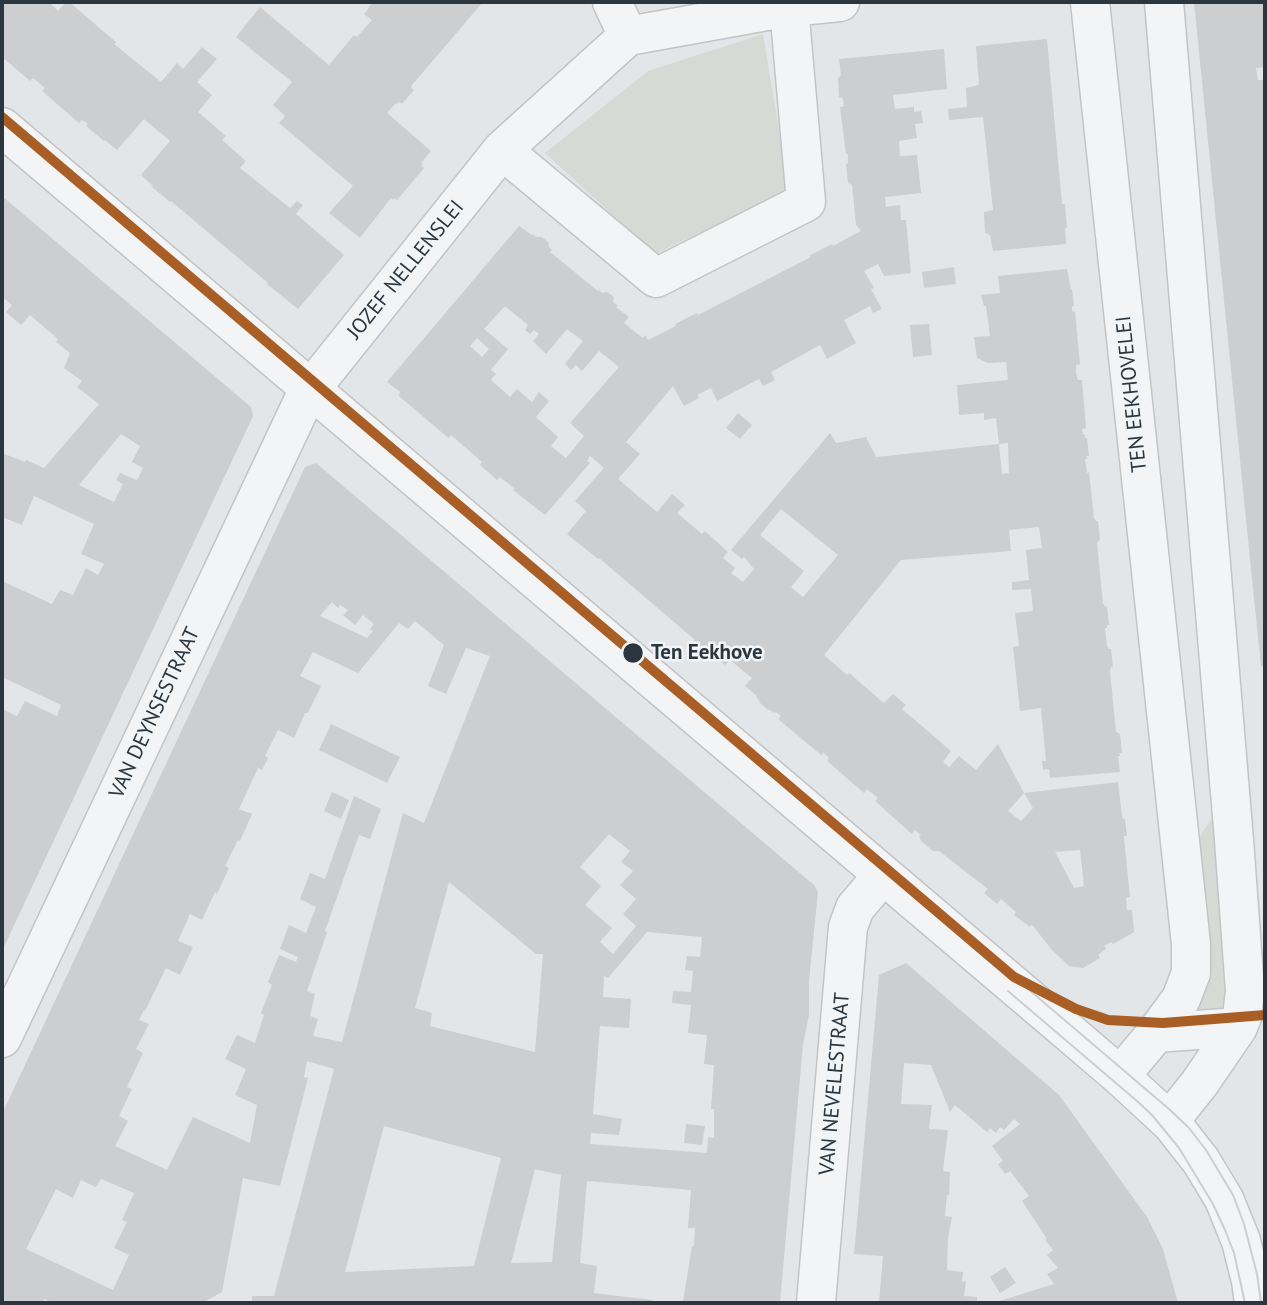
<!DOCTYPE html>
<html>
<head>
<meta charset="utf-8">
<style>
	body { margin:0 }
	#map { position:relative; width:1267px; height:1305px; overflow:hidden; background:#e3e6e8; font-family:"PT Sans",sans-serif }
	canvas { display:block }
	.frame { position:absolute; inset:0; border:4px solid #2c363f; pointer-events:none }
</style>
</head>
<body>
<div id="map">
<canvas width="1267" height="1305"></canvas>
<div class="frame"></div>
</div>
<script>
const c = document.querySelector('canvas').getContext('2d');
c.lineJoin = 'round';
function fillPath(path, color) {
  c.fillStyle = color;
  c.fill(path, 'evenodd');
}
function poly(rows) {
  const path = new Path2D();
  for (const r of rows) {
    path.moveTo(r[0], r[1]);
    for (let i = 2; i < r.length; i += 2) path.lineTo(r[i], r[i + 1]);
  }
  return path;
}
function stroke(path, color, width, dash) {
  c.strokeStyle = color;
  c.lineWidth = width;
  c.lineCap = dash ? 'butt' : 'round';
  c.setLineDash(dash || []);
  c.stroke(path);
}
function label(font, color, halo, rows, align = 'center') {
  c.font = font + ' "PT Sans",sans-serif';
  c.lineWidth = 5;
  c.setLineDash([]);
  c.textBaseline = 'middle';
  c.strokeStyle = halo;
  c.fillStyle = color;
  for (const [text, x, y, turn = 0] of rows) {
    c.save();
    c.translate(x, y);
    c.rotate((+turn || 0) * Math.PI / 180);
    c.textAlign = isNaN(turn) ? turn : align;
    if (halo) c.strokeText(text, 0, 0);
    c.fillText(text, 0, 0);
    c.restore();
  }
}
fillPath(poly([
	[763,34,789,190,655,254,545,153,648,71],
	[1219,809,1226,1008,1196,1011,1202,999,1198,842,1203,831]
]), '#d5dbd4');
fillPath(poly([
	[2,2,51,2,50,3,58,11,66,2,69,2,116,42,114,44,161,82,177,63,183,69,202,47,217,59,197,82,212,95,198,112,226,136,222,140,246,161,240,168,290,208,297,201,303,205,296,214,344,255,298,309,267,284,268,283,171,201,170,202,152,187,153,186,141,175,170,141,144,119,117,150,105,140,104,141,86,126,88,124,82,120,79,123,42,91,45,88,33,78,30,81,2,57],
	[373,2,483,2,412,85,411,87,414,90,402,104,399,102,397,104,396,103,387,113,431,151,421,163,423,164,421,166,424,168,397,200,394,198,393,200,391,198,360,238,329,213,353,186,279,123,285,116,273,105,292,82,236,37,260,7,329,65,354,35,357,37,372,20,364,14],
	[1194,2,1265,2,1265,67,1256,68,1258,80,1265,80,1265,666,1261,666,1252,579],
	[1047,39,1062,204,1065,204,1067,228,1065,228,1066,244,993,251,990,235,985,233,984,212,993,210,983,117,949,120,948,109,967,107,966,88,979,85,976,46],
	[944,49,947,89,893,95,895,109,914,107,914,112,921,111,923,123,915,124,917,138,899,141,900,156,917,155,921,193,885,197,886,207,900,205,901,220,906,220,911,273,884,276,878,264,864,271,874,288,871,289,882,309,873,313,870,306,844,320,856,343,827,359,820,345,771,372,775,380,763,386,759,379,717,401,711,388,697,395,699,398,684,406,673,386,626,442,640,454,618,479,657,512,672,494,685,505,677,513,702,534,705,531,728,552,723,558,735,568,731,573,743,582,754,569,744,557,742,559,731,550,830,433,836,443,866,437,876,457,999,444,996,418,984,420,984,413,959,415,957,385,1008,380,1006,362,988,363,977,358,974,337,990,336,986,306,984,306,981,295,1000,293,998,276,1067,269,1071,289,1072,289,1074,306,1072,306,1072,309,1073,312,1075,311,1080,364,1076,365,1076,373,1078,380,1082,380,1086,428,1082,429,1083,435,1085,435,1085,438,1087,438,1089,456,1086,456,1087,459,1085,459,1087,473,1089,472,1094,518,1096,521,1098,521,1100,539,1097,543,1103,604,1104,604,1105,607,1107,606,1109,625,1107,625,1107,628,1105,628,1107,646,1109,649,1111,649,1113,667,1111,667,1110,671,1116,732,1120,734,1122,753,1119,753,1120,756,1118,756,1120,772,1050,778,1049,769,1043,770,1042,761,1046,761,1041,708,1020,711,1013,647,1019,646,1015,613,1033,611,1031,589,1012,590,1012,582,1029,580,1026,550,1042,548,1039,527,1009,530,1011,551,901,560,824,655,847,675,849,673,884,703,893,694,906,705,902,709,951,751,943,762,949,767,959,756,976,770,998,744,1024,793,1008,811,1021,821,1033,808,1024,793,1118,782,1122,816,1123,819,1125,819,1127,836,1124,836,1124,838,1130,897,1126,898,1127,910,1132,910,1134,932,1113,944,1111,942,1104,946,1106,949,1098,955,1100,958,1083,968,1069,966,1052,950,1033,926,1031,925,1030,927,1014,915,1016,912,1001,899,997,904,984,893,988,889,939,851,933,851,921,841,919,836,921,835,915,830,912,834,875,801,878,798,867,789,864,793,827,761,829,758,824,753,821,755,778,719,781,716,776,712,774,713,770,710,768,710,760,703,759,700,756,697,757,696,745,686,752,678,730,660,725,665,713,655,712,657,694,641,694,639,599,558,598,559,567,534,586,511,575,501,604,468,590,456,587,461,590,463,545,515,513,490,515,489,500,477,497,480,488,472,480,465,482,462,451,435,449,438,440,431,399,396,400,392,387,382,519,226,532,235,533,234,536,237,542,237,548,242,549,247,552,250,550,252,598,291,599,290,602,293,607,292,614,297,613,302,618,306,616,307,629,317,624,323,643,338,645,335,648,340,676,326,675,324,697,313,698,315,811,257,809,256,832,244,833,246,861,231,856,225,852,185,848,183,846,164,848,163,848,154,846,154,840,107,844,106,843,99,839,97,838,78,841,75,839,59],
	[505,306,528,325,525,330,530,334,534,330,539,334,533,341,546,354,567,329,583,341,565,364,571,370,576,365,582,371,599,351,619,367,570,423,584,436,566,458,551,446,558,437,536,417,549,401,539,392,532,402,517,389,510,397,491,380,496,374,491,370,508,349,484,329],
	[477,338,489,349,482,357,470,346],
	[1008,443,1009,473,1002,474,999,444],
	[781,509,838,555,803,597,791,587,804,571,760,535],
	[1080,850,1084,886,1074,888,1055,852],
	[2,196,251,407,253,416,2,951,2,709,17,716,25,701,57,716,61,705,2,677,2,581,52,604,60,590,73,595,86,568,98,575,104,564,81,554,94,524,34,496,22,525,2,517,2,453,25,462,26,460,44,468,99,404,77,387,82,381,64,368,70,353,56,342,58,339,30,315,21,325,6,312,12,305,2,297],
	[121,434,140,446,132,462,143,468,137,480,120,473,116,480,123,484,114,502,79,485],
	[954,267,956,284,924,288,922,272],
	[929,324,932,355,913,357,910,325],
	[738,413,752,425,740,439,726,428],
	[316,463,814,885,818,892,809,981,809,1015,803,1044,780,1303,683,1302,692,1246,694,1246,695,1228,688,1228,691,1190,587,1181,580,1263,597,1266,594,1293,652,1300,652,1303,252,1303,252,1296,274,1296,334,1069,307,1061,304,1077,308,1078,280,1186,243,1178,222,1292,202,1303,53,1303,44,1299,42,1303,2,1303,2,1114,305,467],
	[332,602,338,608,340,605,348,610,343,615,355,625,363,615,374,624,370,629,373,631,367,638,320,616],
	[415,621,444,645,428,686,446,694,466,648,490,656,424,823,403,813,342,1042,313,1036,318,1019,310,1016,315,994,307,991,327,932,325,931,359,835,370,839,381,809,354,796,325,879,310,873,300,899,316,907,306,933,289,925,280,949,298,957,296,962,279,955,268,982,272,985,261,1013,264,1015,255,1043,237,1035,225,1059,246,1069,235,1095,257,1105,250,1143,193,1117,167,1170,115,1146,128,1121,119,1116,132,1089,127,1087,143,1053,136,1049,149,1024,139,1020,144,1010,145,1011,166,968,180,975,193,947,178,941,190,914,202,920,215,892,217,894,229,868,225,866,238,840,240,841,252,814,239,809,258,768,262,770,268,758,265,756,278,730,294,738,305,713,308,713,321,686,300,676,313,652,358,673,399,623,408,629],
	[609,834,630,851,621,862,633,871,620,885,636,899,623,914,636,926,613,954,600,942,612,928,585,905,601,886,580,867],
	[449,882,536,954,543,954,535,1052,430,1026,432,1013,415,1008],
	[647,932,702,937,700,957,687,956,685,970,693,971,691,992,673,991,672,1003,691,1005,688,1033,707,1035,704,1064,714,1065,711,1109,714,1109,714,1138,708,1137,707,1153,590,1144,591,1133,619,1135,622,1119,593,1114,600,1026,629,1028,631,999,603,997,604,976,608,978],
	[384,1126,501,1158,474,1266,345,1272],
	[535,1169,561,1175,552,1262,511,1263],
	[101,1179,134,1193,122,1220,127,1222,114,1248,129,1255,113,1290,26,1249,56,1189,73,1198,81,1180,96,1187],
	[331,724,400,757,387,783,319,750],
	[332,792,349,800,341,819,324,811],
	[906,963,1059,1095,1147,1217,1163,1249,1178,1303,993,1303,1054,1284,1047,1274,1058,1268,1047,1255,1053,1250,1045,1240,1047,1239,1022,1201,1029,1196,1010,1171,1005,1174,998,1164,1003,1161,992,1146,1020,1124,1014,1119,1004,1130,1000,1127,996,1133,990,1128,987,1132,955,1105,950,1112,931,1065,904,1063,901,1104,932,1105,929,1129,948,1130,943,1171,950,1172,949,1195,947,1195,945,1216,952,1217,948,1238,947,1270,963,1272,962,1281,966,1282,964,1296,977,1297,977,1303,879,1303,883,1256,854,1254,858,1211,879,975],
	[686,1124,705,1126,702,1145,684,1143],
	[1005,1267,1016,1283,1000,1293,990,1277]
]), '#ccced0');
const minor = poly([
	[612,2,628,36],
	[1090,2,1191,944,1191,973,1181,999,1156,1033,1120,1076],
	[1164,2,1234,840,1245,991,1242,1017,1238,1027,1199,1084,1175,1114,1172,1124],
	[2,127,1058,1023,1120,1076,1172,1124,1201,1161,1224,1199,1241,1241,1251,1281,1254,1303],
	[502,150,656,278,806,202,789,7],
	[1156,1033,1238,1027],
	[2,1038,306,395,502,150,628,36,789,7,840,2],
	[816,1303,848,927,855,908,883,875]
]);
stroke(minor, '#c2c4c6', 41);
stroke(minor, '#f3f4f5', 38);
stroke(poly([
	[1014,977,1169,1109,1189,1128,1206,1150,1233,1195,1244,1224,1257,1274,1261,1303],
	[1008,991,1137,1101,1152,1115,1179,1148,1213,1204,1225,1230,1234,1253,1245,1303]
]), '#ccced0', 2);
stroke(poly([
	[2,117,1014,977,1076,1009,1108,1020,1163,1023,1265,1015]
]), '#a85e24', 10);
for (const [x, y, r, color] of [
	[633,653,11,"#2c363f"]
]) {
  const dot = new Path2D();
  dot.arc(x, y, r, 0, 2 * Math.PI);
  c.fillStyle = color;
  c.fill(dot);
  stroke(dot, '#f2f5f7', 2.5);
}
label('21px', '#2c363f', '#f2f5f7', [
	["JOZEF NELLENSLEI",406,270,-51],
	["TEN EEKHOVELEI",1132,394,-96],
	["VAN DEYNSESTRAAT",155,713,-65],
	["VAN NEVELESTRAAT",835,1084,-85]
]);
label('bold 21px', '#2c363f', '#f2f5f7', [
	["Ten Eekhove",651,653]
], 'left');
</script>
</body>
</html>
